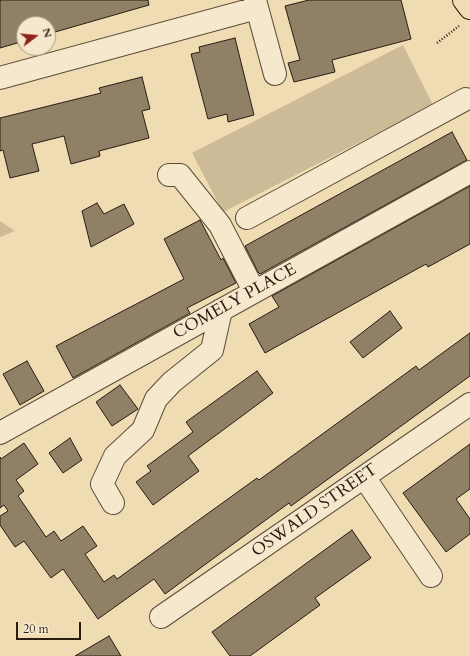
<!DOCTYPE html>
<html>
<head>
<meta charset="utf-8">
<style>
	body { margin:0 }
	#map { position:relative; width:470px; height:656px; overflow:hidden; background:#efdcb2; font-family:Cardo,serif }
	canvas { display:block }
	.north { position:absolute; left:16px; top:16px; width:40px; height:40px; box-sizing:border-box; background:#f5e8cd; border:1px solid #a39683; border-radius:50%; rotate:74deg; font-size:11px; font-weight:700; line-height:16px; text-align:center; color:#291c13 }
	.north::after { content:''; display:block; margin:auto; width:14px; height:18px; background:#8f2418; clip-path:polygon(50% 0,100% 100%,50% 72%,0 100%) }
	.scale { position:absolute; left:16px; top:622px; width:65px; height:18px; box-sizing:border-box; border:2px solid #291c13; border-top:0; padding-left:5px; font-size:12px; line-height:14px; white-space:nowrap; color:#291c13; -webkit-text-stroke:3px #f5e8cd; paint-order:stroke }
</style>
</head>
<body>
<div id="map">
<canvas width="470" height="656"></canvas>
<div class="north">N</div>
<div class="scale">20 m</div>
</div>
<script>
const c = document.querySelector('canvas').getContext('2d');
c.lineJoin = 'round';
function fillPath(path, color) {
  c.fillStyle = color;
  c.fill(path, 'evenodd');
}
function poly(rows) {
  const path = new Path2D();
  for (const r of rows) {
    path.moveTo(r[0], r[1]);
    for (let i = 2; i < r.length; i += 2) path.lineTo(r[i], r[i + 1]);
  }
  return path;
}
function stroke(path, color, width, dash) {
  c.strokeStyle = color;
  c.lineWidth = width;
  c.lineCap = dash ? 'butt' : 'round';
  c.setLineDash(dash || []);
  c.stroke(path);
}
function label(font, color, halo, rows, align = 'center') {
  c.font = font + ' Cardo,serif';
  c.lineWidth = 3;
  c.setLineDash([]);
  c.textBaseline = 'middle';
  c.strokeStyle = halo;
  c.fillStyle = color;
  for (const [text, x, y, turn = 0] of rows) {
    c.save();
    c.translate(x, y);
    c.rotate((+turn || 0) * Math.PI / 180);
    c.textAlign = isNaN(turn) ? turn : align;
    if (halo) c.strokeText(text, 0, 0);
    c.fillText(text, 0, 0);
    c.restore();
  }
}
fillPath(poly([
	[403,45,433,105,223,212,192,153],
	[0,221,15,231,0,237]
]), '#cdbb97');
const building = poly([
	[0,0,148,0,149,5,48,34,48,24,24,24,24,41,0,48,0,0],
	[309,0,401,0,411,39,332,60,335,72,294,82,288,63,300,60,285,6,309,0],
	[235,38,254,115,228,122,227,114,208,119,191,54,200,52,199,47,235,38],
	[142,77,150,109,142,111,149,138,99,151,100,156,71,164,64,136,32,144,39,171,10,178,3,150,0,151,0,118,101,93,99,88,142,77],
	[452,132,467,160,260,274,258,272,245,246,452,132],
	[470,186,470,244,428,267,426,264,265,353,249,324,279,307,272,296,470,186],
	[97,203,104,214,124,204,134,224,91,247,82,211,97,203],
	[200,220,221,260,223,258,236,283,187,308,190,313,73,378,56,346,184,279,164,239,200,220],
	[390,311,402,328,363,358,350,342,390,311],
	[470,333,470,376,291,506,289,503,165,594,154,579,98,619,63,569,51,578,24,541,15,547,0,525,0,516,8,511,4,505,0,508,0,457,1,459,24,443,38,464,16,480,24,491,18,496,46,537,54,531,61,541,83,526,97,546,85,554,104,582,114,575,117,579,257,478,259,480,416,366,419,370,470,333],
	[27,361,44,391,20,405,3,374,27,361],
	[257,371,273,393,188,456,199,471,153,505,136,482,151,471,147,466,193,432,186,422,257,371],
	[120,385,138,409,112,426,96,402,120,385],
	[70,438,82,460,63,473,49,453,70,438],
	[470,444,470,489,456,499,470,519,470,534,446,552,403,493,470,444],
	[352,530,371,558,315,598,320,605,250,656,230,656,212,632,352,530],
	[109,636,121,656,75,656,109,636]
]);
fillPath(building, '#908066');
stroke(building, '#291c13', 1);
const minor = poly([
	[255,0,275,74],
	[0,78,257,8],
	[169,175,180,175,220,225,254,291],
	[247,218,466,99],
	[0,433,470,172],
	[364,477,431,576],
	[113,503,102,484,115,456,143,430,156,399,172,382,212,350,221,310],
	[161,617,470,404]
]);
const major = poly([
	[464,0,470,8]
]);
stroke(minor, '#5a4c3b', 24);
stroke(major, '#291c13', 24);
stroke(poly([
	[437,43,459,26]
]), '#291c13', 2.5, [1, 2]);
stroke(minor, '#f5e8cd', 22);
stroke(major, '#efdcb2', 22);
label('17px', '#291c13', '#f5e8cd', [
	["COMELY PLACE",235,302,-29],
	["OSWALD STREET",315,511,-35]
]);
</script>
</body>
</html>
